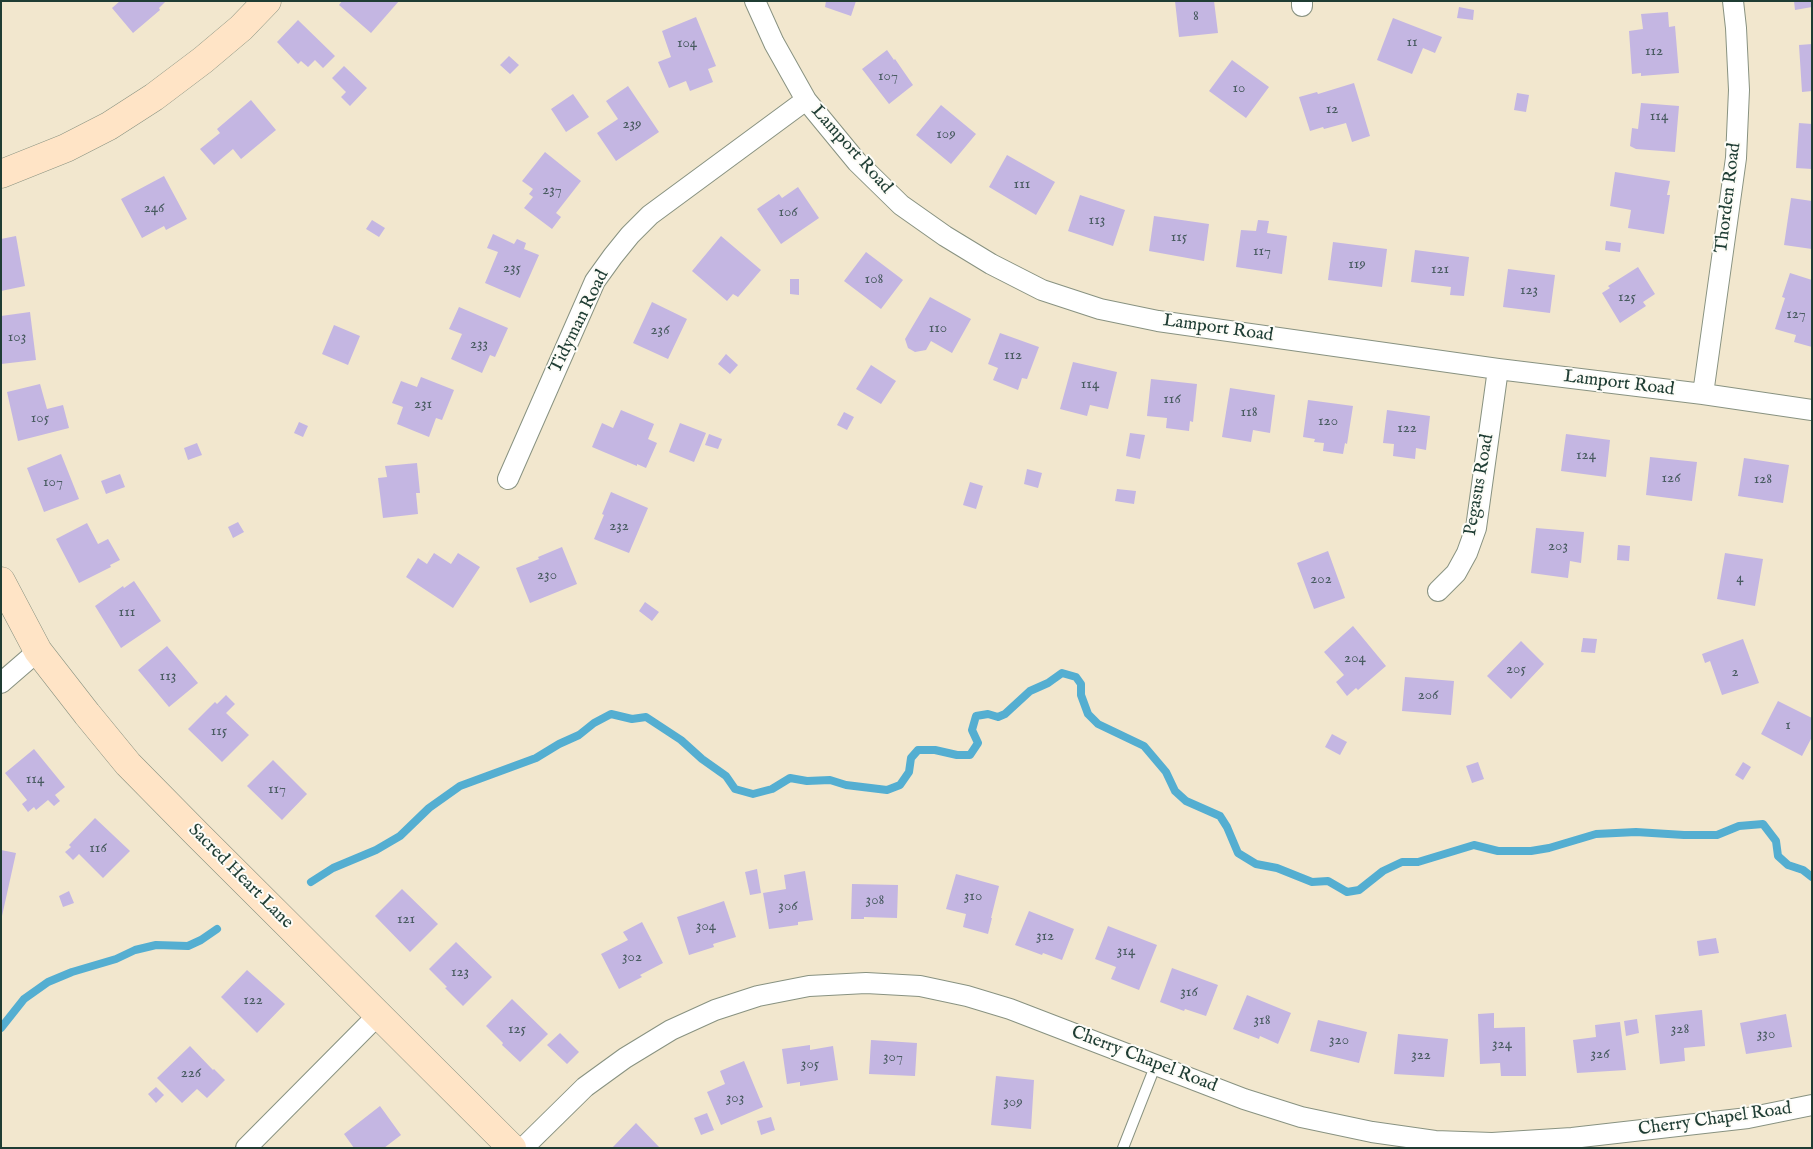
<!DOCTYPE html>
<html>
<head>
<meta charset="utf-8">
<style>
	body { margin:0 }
	#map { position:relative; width:1813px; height:1149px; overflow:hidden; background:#f2e7ce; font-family:"IM FELL English",serif }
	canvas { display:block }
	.frame { position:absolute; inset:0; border:2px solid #1f3d34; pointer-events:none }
</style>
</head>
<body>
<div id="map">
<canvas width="1813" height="1149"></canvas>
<div class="frame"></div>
</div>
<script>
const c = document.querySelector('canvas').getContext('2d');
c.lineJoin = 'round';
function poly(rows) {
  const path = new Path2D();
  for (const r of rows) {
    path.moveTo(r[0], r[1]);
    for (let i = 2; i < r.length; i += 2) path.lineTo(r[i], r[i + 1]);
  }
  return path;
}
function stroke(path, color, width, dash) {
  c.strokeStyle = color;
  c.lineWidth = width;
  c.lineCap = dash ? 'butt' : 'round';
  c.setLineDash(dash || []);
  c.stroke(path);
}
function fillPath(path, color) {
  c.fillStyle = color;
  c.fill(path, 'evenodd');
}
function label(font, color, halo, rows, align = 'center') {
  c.font = font + ' "IM FELL English",serif';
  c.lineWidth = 4;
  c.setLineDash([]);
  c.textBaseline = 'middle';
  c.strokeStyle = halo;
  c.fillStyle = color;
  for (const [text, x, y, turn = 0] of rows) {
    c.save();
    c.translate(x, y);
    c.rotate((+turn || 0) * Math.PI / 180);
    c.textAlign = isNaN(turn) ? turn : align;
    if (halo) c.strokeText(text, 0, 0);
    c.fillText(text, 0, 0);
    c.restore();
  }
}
stroke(poly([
	[311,882,333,868,376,850,400,836,429,808,460,786,536,758,559,744,579,735,594,723,611,714,632,719,646,717,681,740,702,759,726,776,735,789,753,794,772,789,790,778,807,781,830,780,846,785,887,790,900,785,909,772,911,758,918,750,935,750,957,755,970,755,978,743,972,730,976,716,988,714,998,717,1005,714,1030,691,1048,683,1062,673,1076,677,1081,684,1081,695,1088,714,1098,724,1144,746,1166,772,1175,791,1186,801,1220,816,1227,827,1238,853,1256,864,1277,868,1312,882,1328,881,1347,892,1359,890,1383,871,1402,862,1418,862,1474,845,1498,851,1531,851,1549,848,1596,834,1636,832,1684,835,1717,835,1739,826,1763,824,1776,841,1778,856,1788,865,1803,870,1812,877],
	[1,1028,24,999,48,982,72,972,116,959,135,950,156,945,188,946,201,940,217,929]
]), '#54aed1', 8);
fillPath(poly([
	[120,1,166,1,159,8,160,10,133,33,112,8],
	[342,1,399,1,371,33,339,5],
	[826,1,856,1,851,16,825,7],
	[1175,1,1214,1,1218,33,1179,37],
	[1794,1,1812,1,1812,7,1795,10],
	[1459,7,1474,10,1473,20,1457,18],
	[1668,12,1669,27,1675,26,1679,73,1641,76,1641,73,1632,74,1629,31,1643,29,1641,14],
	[696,17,716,66,708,69,713,82,690,91,686,81,669,88,658,62,671,57,662,31],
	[1393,18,1442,37,1435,53,1423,48,1412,74,1377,60],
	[298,20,335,56,323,68,315,60,308,67,301,61,298,64,277,42],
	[1812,44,1812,91,1802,92,1799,45],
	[887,50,894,60,895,59,913,85,889,104,862,69],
	[509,56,519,65,510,74,500,65],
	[1232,60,1269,87,1246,118,1209,91],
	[344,66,367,88,350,106,341,97,346,92,332,78],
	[1354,83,1370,136,1352,142,1346,123,1324,129,1323,127,1310,131,1299,97,1317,92,1318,94],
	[628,86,659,132,616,161,597,133,618,119,606,101],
	[1517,93,1529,95,1526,112,1514,110],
	[573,94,589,117,566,132,551,109],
	[251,100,276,130,241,159,233,149,214,165,200,149,220,133,217,129],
	[1641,103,1679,106,1675,152,1636,149,1630,146,1632,128,1638,129],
	[941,105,976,134,951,164,916,135],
	[1799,123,1812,124,1812,169,1796,168],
	[545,152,581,181,556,213,561,217,552,229,524,208,533,197,529,194,533,189,522,181],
	[1007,155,1055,182,1036,215,989,187],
	[1615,172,1670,181,1667,195,1670,195,1664,234,1628,228,1631,210,1610,206],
	[164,176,187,219,166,230,164,226,142,238,121,199],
	[798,187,819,218,781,244,757,209,779,194,782,198],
	[1080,195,1125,210,1113,246,1068,231],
	[1791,198,1812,201,1812,249,1784,245],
	[1154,216,1209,224,1204,261,1149,251],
	[372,220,385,228,379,237,366,229],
	[1258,220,1269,221,1267,233,1287,236,1282,274,1236,267,1241,230,1256,231],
	[493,234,514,244,517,239,526,243,524,249,539,255,520,298,485,283,498,252,487,248],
	[16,236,25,286,1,291,1,239],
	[721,236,761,270,738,297,733,294,727,301,692,271],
	[1606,241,1621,243,1620,252,1605,250],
	[1333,242,1387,249,1382,287,1328,280],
	[1415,250,1469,257,1464,296,1450,295,1451,287,1411,282],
	[866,252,903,280,881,309,844,281],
	[1638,267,1655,294,1643,302,1646,306,1620,323,1602,293,1610,288,1608,286],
	[1508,269,1555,275,1550,313,1503,307],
	[1790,273,1812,280,1812,347,1794,342,1796,335,1775,329,1785,298,1782,297],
	[790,279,799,279,799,295,790,294],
	[930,297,971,319,952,353,931,341,926,350,915,352,908,348,905,339],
	[652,302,687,319,668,359,633,343],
	[459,307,508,328,495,357,490,355,482,373,451,359,462,334,449,329],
	[30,312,36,360,1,364,1,316],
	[334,325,360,336,348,365,322,354],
	[1000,333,1039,347,1027,379,1022,378,1018,390,993,380,998,368,988,364],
	[726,354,738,365,730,374,718,364],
	[1073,362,1117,372,1108,409,1090,405,1087,416,1060,409],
	[871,365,896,381,881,404,856,389],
	[421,377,454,390,442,420,436,418,429,437,397,424,403,407,392,403,401,381,417,387],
	[1151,379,1197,384,1193,422,1190,421,1189,431,1166,428,1167,418,1147,416],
	[40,384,47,409,63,405,69,428,18,441,7,392],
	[1230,388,1275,395,1270,433,1253,430,1251,442,1222,437],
	[1308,400,1353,406,1347,444,1345,443,1343,454,1323,451,1324,443,1314,442,1315,439,1303,437],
	[621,410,654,424,648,439,657,443,646,468,637,464,637,466,592,447,602,423,613,428],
	[1387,410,1430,416,1426,450,1416,448,1415,459,1393,456,1394,444,1383,443],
	[844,412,854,417,847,430,837,425],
	[299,422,308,426,303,437,294,433],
	[680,423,706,433,694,462,669,452],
	[1130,433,1145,435,1140,459,1126,456],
	[709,434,722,439,718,449,705,445],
	[1566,434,1610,440,1606,477,1561,471],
	[197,443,202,455,188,460,184,448],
	[61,454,79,499,44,512,27,468],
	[1650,457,1697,462,1692,501,1646,495],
	[1744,458,1789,465,1783,503,1738,496],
	[417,463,420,493,416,493,418,514,383,518,378,478,387,477,385,466],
	[1027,469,1042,473,1038,488,1024,484],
	[120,474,125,487,106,494,101,481],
	[970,482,983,486,976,509,963,505],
	[1117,489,1136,491,1134,504,1115,501],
	[611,492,648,508,629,553,594,539,604,515,602,514],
	[238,522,244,532,233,538,228,527],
	[87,523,98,544,108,539,120,560,110,565,111,567,79,583,56,539],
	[1536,528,1584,532,1581,563,1570,561,1568,578,1531,573],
	[1618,545,1630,546,1629,561,1617,560],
	[562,547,577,584,530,603,516,568,539,559,538,557],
	[1328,551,1345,598,1314,609,1297,563],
	[434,553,451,564,458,553,480,567,453,608,406,577,418,558,427,564],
	[1725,553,1763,559,1755,606,1717,599],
	[134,581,161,621,121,648,95,606,123,586,124,588],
	[645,602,659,612,652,621,639,611],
	[1353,626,1386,666,1358,690,1356,688,1347,696,1336,682,1344,675,1324,652],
	[1583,638,1597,639,1595,653,1581,652],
	[1743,639,1759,683,1722,695,1710,661,1705,663,1702,654],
	[1521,641,1544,664,1511,699,1487,676],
	[167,646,198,683,169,707,138,670],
	[1405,677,1454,681,1451,715,1402,711],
	[226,695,235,704,226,713,249,735,222,762,188,729,215,702,217,704],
	[1778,701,1812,718,1812,737,1802,756,1761,734],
	[1332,734,1347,742,1340,755,1325,747],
	[34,749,65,787,55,795,60,801,54,806,48,800,36,810,34,807,28,812,22,804,27,800,5,773],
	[273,760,307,794,282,820,247,786],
	[1478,762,1484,779,1472,783,1466,766],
	[1743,762,1751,767,1743,780,1735,775],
	[95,818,130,851,103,878,79,854,73,860,65,852,71,847,69,845],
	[1,850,16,853,2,916,1,916],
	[757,869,761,893,750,895,745,872],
	[805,871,813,920,798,922,798,925,769,929,763,893,786,889,784,875],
	[956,874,999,886,991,918,992,918,988,934,963,927,966,914,946,909],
	[852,884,898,885,897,918,864,917,864,919,851,919],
	[402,889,438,924,410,952,375,916],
	[69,891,74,903,63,907,59,896],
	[724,901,736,937,713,944,714,947,689,955,677,917],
	[1029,911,1074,929,1062,960,1043,953,1042,955,1015,945],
	[642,922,663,963,640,975,642,977,619,989,601,954,628,940,623,932],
	[1108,926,1157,945,1139,990,1111,979,1116,967,1095,959],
	[1716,938,1719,953,1699,956,1697,941],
	[456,942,492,977,463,1006,445,988,447,987,429,969],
	[1172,968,1218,985,1206,1016,1185,1009,1184,1011,1160,1002],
	[247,970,285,1004,257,1033,221,997],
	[1247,995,1291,1013,1278,1044,1260,1036,1259,1039,1233,1029],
	[512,999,548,1034,520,1062,502,1045,503,1043,486,1026],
	[1702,1010,1705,1046,1684,1048,1685,1061,1660,1064,1655,1015],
	[1494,1013,1494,1028,1525,1027,1526,1076,1501,1076,1500,1063,1480,1064,1478,1014],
	[1786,1014,1792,1047,1746,1054,1740,1023],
	[1637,1019,1639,1033,1626,1036,1624,1021],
	[1318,1020,1367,1032,1359,1063,1310,1051],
	[1620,1022,1626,1070,1577,1073,1573,1040,1596,1037,1595,1025],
	[560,1033,579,1052,567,1064,547,1045],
	[1398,1034,1448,1039,1444,1077,1394,1074],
	[871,1040,917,1043,915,1076,869,1074],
	[810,1045,810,1050,833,1046,838,1080,800,1086,800,1082,787,1084,782,1049],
	[190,1046,213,1070,214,1069,225,1080,207,1098,197,1089,182,1103,157,1078],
	[744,1061,763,1107,721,1125,707,1092,725,1084,720,1071],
	[996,1076,1034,1080,1031,1129,991,1125],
	[156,1087,164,1095,156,1103,148,1094],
	[380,1106,401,1135,384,1148,354,1148,344,1134],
	[707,1113,714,1130,701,1135,694,1118],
	[771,1117,775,1130,761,1135,757,1121],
	[636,1123,660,1148,612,1148]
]), '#c4b6e2');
const lane = poly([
	[1123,1148,1156,1064]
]);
const street = poly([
	[755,1,774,43,806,100,857,162,901,205,945,236,991,264,1042,290,1100,309,1158,321,1498,369,1703,394,1812,410],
	[1302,6,1302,1],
	[1703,394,1736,158,1739,90,1736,28,1733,1],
	[508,479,595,281,613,256,630,235,650,215,806,100],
	[1438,591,1456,573,1467,553,1476,528,1498,369],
	[1,683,38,651],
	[246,1148,379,1014],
	[523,1148,585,1087,625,1058,671,1030,715,1010,758,996,809,986,866,983,920,986,967,996,1010,1009,1244,1099,1301,1117,1372,1132,1435,1141,1492,1143,1572,1138,1748,1118,1812,1105]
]);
const secondary = poly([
	[1,174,66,148,109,126,154,97,203,60,241,28,267,1],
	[1,581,38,651,87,714,128,764,197,834,512,1148]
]);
stroke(lane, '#889281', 12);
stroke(street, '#889281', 22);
stroke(secondary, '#889281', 29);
stroke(lane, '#fff', 10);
stroke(street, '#fff', 20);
stroke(secondary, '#ffe4c6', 28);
label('15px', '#485b60', null, [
	["8",1196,17],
	["11",1412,43],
	["104",687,44],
	["112",1654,52],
	["107",888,77],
	["10",1239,89],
	["12",1332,110],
	["114",1659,117],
	["239",632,125],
	["109",946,135],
	["111",1022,185],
	["237",552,191],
	["246",154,209],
	["106",788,213],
	["113",1097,221],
	["115",1179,238],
	["117",1262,252],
	["119",1357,265],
	["235",512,269],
	["121",1440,270],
	["108",874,280],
	["123",1529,291],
	["125",1627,298],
	["127",1796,315],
	["110",938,329],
	["236",660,331],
	["103",17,338],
	["233",479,345],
	["112",1013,356],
	["114",1090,385],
	["116",1172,400],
	["231",423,405],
	["118",1249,413],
	["105",40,419],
	["120",1328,422],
	["122",1407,429],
	["124",1586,456],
	["126",1671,479],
	["128",1763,480],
	["107",53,483],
	["232",619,527],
	["203",1558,547],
	["230",547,576],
	["4",1740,579],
	["202",1321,580],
	["111",127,613],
	["204",1355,659],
	["205",1516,670],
	["2",1735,673],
	["113",168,677],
	["206",1428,696],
	["1",1788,726],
	["115",219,732],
	["114",35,780],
	["117",277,790],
	["116",98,849],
	["310",973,897],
	["308",875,901],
	["306",788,907],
	["121",406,920],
	["304",706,927],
	["312",1045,937],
	["314",1126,952],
	["302",632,958],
	["123",460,973],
	["316",1189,993],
	["122",253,1001],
	["318",1262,1021],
	["125",517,1030],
	["328",1680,1030],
	["330",1766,1035],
	["320",1339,1041],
	["324",1502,1045],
	["326",1600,1055],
	["322",1421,1056],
	["307",893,1058],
	["305",810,1065],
	["226",191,1074],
	["303",735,1099],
	["309",1013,1103]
]);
label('18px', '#1f3d34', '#fdfcf7', [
	["Lamport Road",851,150,48],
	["Thorden Road",1729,198,-83],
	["Tidyman Road",580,322,-64],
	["Lamport Road",1218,329,8],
	["Lamport Road",1619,384,7],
	["Pegasus Road",1480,485,-80],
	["Sacred Heart Lane",240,877,45],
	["Cherry Chapel Road",1144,1060,21],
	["Cherry Chapel Road",1715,1120,-8]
]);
</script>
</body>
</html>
